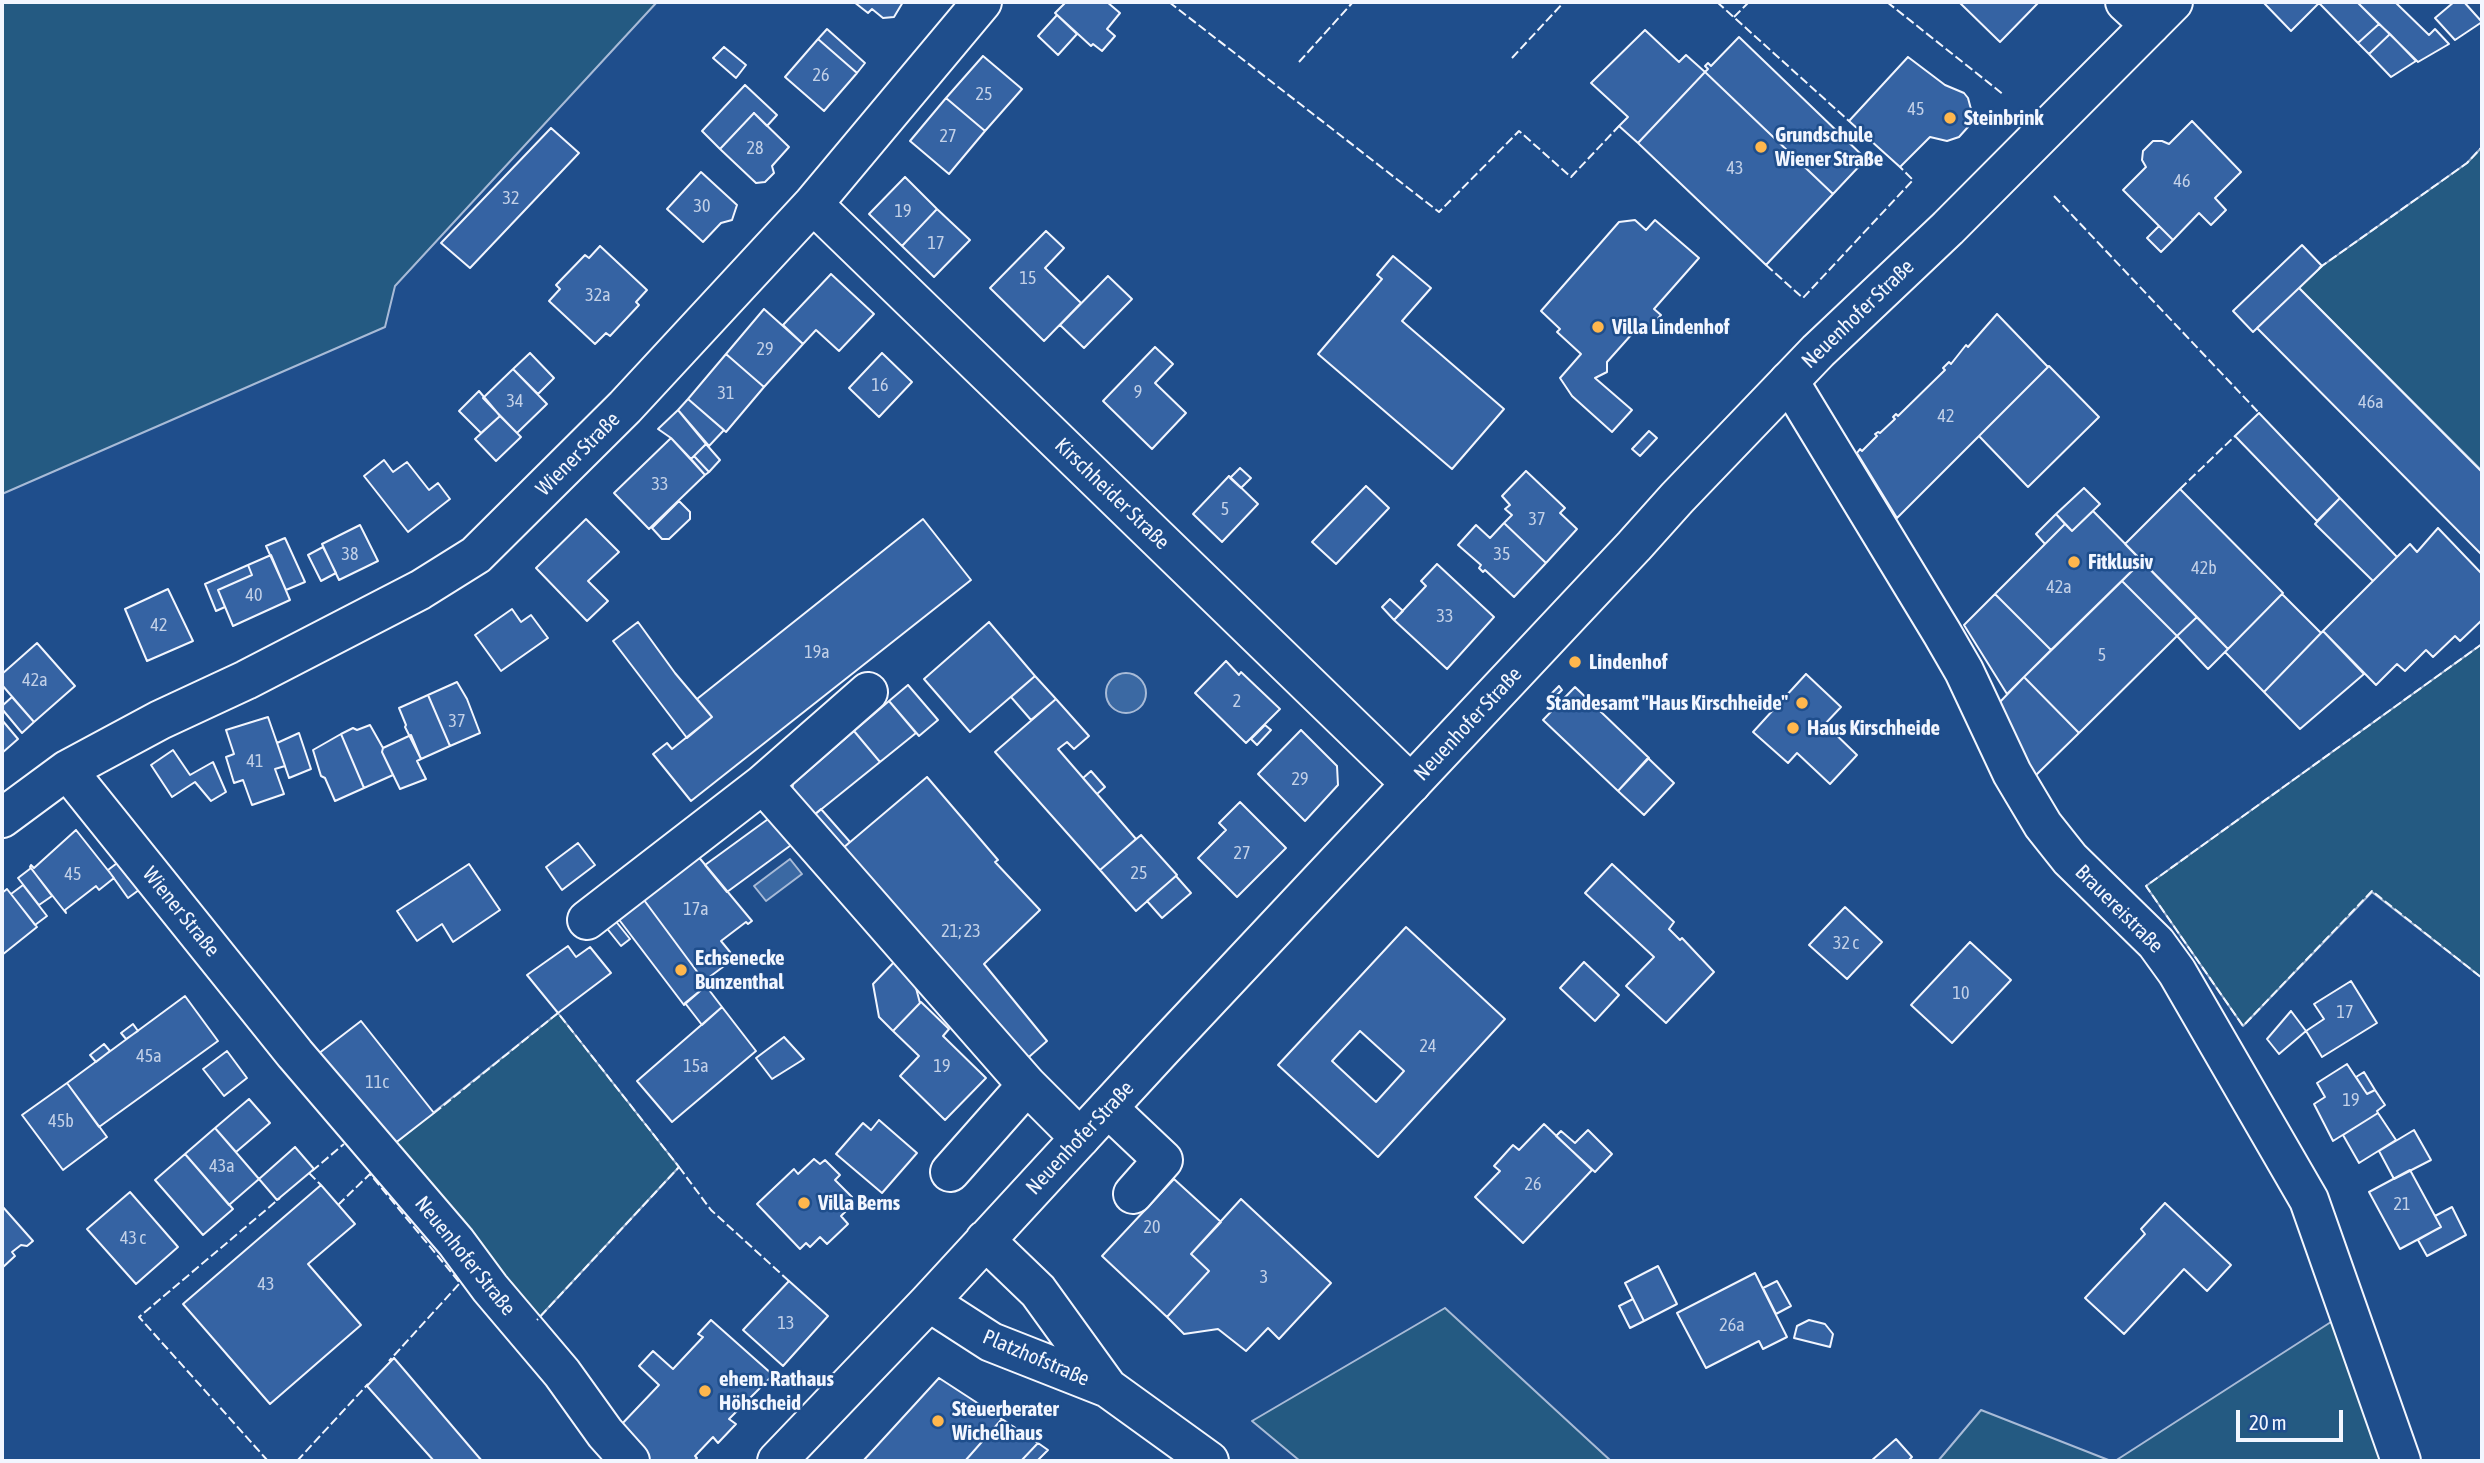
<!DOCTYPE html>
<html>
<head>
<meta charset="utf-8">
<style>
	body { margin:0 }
	#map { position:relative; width:2484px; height:1463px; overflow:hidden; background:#1f4e8c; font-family:"Asap Condensed",sans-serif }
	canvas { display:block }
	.frame { position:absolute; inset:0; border:4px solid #f2f6ff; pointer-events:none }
	.scale { position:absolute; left:2236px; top:1410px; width:107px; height:32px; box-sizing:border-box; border:4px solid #f2f6ff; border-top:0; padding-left:9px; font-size:21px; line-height:24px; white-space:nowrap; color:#f2f6ff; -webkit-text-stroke:5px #1f4e8c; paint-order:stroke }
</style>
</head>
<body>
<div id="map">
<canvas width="2484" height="1463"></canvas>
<div class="frame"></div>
<div class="scale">20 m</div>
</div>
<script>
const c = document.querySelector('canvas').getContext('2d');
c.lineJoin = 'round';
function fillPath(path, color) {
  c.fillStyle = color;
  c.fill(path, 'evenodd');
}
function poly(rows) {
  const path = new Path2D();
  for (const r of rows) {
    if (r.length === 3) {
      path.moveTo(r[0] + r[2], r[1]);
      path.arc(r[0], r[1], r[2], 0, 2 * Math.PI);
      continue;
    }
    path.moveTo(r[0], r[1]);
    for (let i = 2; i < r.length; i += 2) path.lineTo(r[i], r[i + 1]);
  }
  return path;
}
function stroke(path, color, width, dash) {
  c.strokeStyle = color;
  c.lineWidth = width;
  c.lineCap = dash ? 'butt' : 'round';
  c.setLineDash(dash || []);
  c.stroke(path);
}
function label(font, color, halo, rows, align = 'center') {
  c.font = font + ' "Asap Condensed",sans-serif';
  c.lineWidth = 5;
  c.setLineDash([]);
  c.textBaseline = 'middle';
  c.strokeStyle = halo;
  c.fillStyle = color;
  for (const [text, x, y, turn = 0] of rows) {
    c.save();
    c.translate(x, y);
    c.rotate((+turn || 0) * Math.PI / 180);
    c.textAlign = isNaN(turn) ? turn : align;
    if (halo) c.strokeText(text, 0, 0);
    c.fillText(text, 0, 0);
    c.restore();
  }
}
const green = poly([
	[2,2,657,2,395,286,385,327,2,494,2,2],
	[2482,147,2482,471,2299,288,2322,266,2467,163,2482,147],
	[2482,644,2482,978,2372,892,2243,1026,2146,886,2482,644],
	[558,1013,679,1167,535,1322,394,1144,558,1013],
	[1445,1308,1611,1461,1300,1461,1252,1421,1445,1308],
	[2334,1320,2383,1461,2115,1461,2334,1320],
	[1981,1410,2111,1461,1938,1461,1981,1410]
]);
fillPath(green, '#245a82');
stroke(green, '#a8bbd7', 2);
const water = poly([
	[1126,693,20],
	[790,859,802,874,766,901,754,886,790,859]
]);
fillPath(water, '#3b69a3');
stroke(water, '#a8bbd7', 2);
const building = poly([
	[854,2,903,2,894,17,883,18,872,9,868,13,854,2],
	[1066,2,1107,2,1120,13,1107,29,1115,36,1102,51,1093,44,1091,46,1055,13,1066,2],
	[1962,2,2039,2,2000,42,1960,3,1962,2],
	[2263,2,2357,2,2379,24,2358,43,2319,3,2291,31,2263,2],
	[2357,2,2395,2,2429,35,2435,29,2449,44,2418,62,2357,2],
	[2454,2,2464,2,2482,22,2455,40,2435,18,2454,2],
	[1057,15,1077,34,1058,55,1038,36,1057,15],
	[2379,24,2390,34,2369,54,2358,43,2379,24],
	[827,29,865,63,857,73,818,39,827,29],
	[1645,30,1679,62,1686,55,1705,72,1638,143,1619,126,1628,117,1591,83,1645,30],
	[2390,34,2416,61,2391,77,2369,54,2390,34],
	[1739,37,1866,159,1833,194,1705,72,1708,69,1705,66,1708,63,1711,66,1739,37],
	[818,39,857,73,824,111,785,77,818,39],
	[724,47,746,65,736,78,713,58,724,47],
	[983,56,1022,89,985,131,946,98,983,56],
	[1908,57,1945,85,1964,93,1968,98,1972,113,1968,127,1959,137,1947,141,1930,137,1900,167,1849,121,1908,57],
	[1705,72,1833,194,1766,265,1638,143,1705,72],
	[745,85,777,115,767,126,754,113,720,149,702,131,745,85],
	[946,98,985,131,949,174,910,141,946,98],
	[754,113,789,147,772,166,774,173,765,182,756,183,720,149,754,113],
	[2192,121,2241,172,2215,198,2226,210,2211,225,2199,213,2173,240,2123,190,2146,167,2142,160,2143,151,2153,141,2162,141,2169,144,2192,121],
	[551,128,579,153,470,268,441,243,551,128],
	[701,172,737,205,732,220,721,223,703,242,667,209,701,172],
	[905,177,937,209,902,246,869,214,905,177],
	[937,209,970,240,934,277,902,246,937,209],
	[1635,220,1646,230,1655,220,1699,258,1654,309,1661,315,1647,331,1640,325,1607,362,1607,372,1595,378,1632,410,1612,432,1572,396,1560,378,1581,354,1557,332,1560,329,1541,311,1619,222,1635,220],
	[2159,226,2173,240,2161,252,2147,238,2159,226],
	[1046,231,1064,248,1045,268,1081,303,1044,341,990,288,1046,231],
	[2302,245,2322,266,2253,332,2233,311,2302,245],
	[600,246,647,290,636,302,639,305,610,336,606,333,595,344,549,301,560,289,556,285,585,255,589,258,600,246],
	[1393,256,1431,288,1402,321,1504,409,1452,469,1318,354,1382,279,1377,275,1393,256],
	[831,274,874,314,839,351,816,330,803,344,783,325,831,274],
	[1108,276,1132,299,1084,348,1060,325,1108,276],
	[2299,288,2482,472,2482,555,2257,328,2299,288],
	[764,309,803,344,764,387,726,354,764,309],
	[1997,314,2048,367,1897,518,1857,453,1860,449,1862,451,1877,436,1875,434,1878,432,1880,433,1895,419,1893,417,1896,414,1898,416,1945,370,1943,368,1949,362,1951,364,1966,345,1968,347,1997,314],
	[1155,347,1173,364,1155,383,1186,413,1152,449,1103,401,1155,347],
	[530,353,554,378,538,394,513,369,530,353],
	[882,353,912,382,879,417,849,388,882,353],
	[726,354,764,387,726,432,688,399,726,354],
	[2049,366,2099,417,2028,487,1979,436,2049,366],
	[513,369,547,404,517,433,483,398,513,369],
	[479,391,500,416,481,433,459,411,479,391],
	[688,399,724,430,709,446,678,410,688,399],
	[678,410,706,444,691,459,671,438,658,429,678,410],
	[2259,413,2340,498,2317,521,2235,436,2259,413],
	[500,416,521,437,496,461,475,439,500,416],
	[1649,431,1657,438,1640,456,1632,449,1649,431],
	[671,438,705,475,649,529,614,493,671,438],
	[706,444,720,460,709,472,694,456,706,444],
	[694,456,709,472,705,475,691,459,694,456],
	[384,460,393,472,407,462,429,490,438,483,450,499,408,532,364,476,384,460],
	[1240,468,1251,478,1241,488,1230,478,1240,468],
	[1526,471,1565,508,1560,513,1577,529,1546,563,1504,523,1512,515,1505,509,1510,505,1502,496,1526,471],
	[1229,476,1258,504,1222,542,1193,514,1229,476],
	[1366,486,1389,508,1336,564,1312,542,1366,486],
	[2084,488,2100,504,2072,531,2056,514,2084,488],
	[2180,489,2283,593,2228,649,2125,544,2180,489],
	[2340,498,2397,557,2373,581,2315,524,2340,498],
	[679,501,690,512,690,519,669,539,662,539,652,528,679,501],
	[2093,511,2142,561,2051,650,1995,594,2065,524,2072,531,2093,511],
	[2056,514,2065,524,2045,544,2036,534,2056,514],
	[586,519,619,552,588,581,608,601,587,621,536,568,586,519],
	[923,519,971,580,691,801,653,754,667,743,672,749,712,717,697,699,923,519],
	[1504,523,1546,563,1514,597,1485,570,1483,572,1479,568,1481,565,1458,545,1476,525,1490,538,1504,523],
	[360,525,378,561,339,580,322,544,360,525],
	[2438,528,2482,574,2482,620,2460,641,2455,636,2433,657,2426,650,2405,671,2397,664,2376,685,2323,631,2410,544,2417,552,2438,528],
	[285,538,305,582,286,590,266,546,285,538],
	[323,547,336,573,321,581,308,555,323,547],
	[271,555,290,600,233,626,218,590,252,575,248,565,271,555],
	[2142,561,2197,617,2177,636,2122,581,2142,561],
	[1437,564,1494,617,1447,669,1394,620,1426,586,1421,581,1437,564],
	[248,565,252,575,218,590,225,607,216,611,205,584,248,565],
	[2122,581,2177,636,2079,733,2024,677,2122,581],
	[168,589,193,641,147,661,125,609,168,589],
	[1995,594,2051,650,2007,694,1964,625,1995,594],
	[2282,594,2321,633,2264,692,2225,652,2282,594],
	[1390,599,1403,611,1394,620,1382,607,1390,599],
	[512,609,521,622,531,615,548,638,501,671,475,635,512,609],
	[2197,617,2228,649,2208,669,2177,636,2197,617],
	[638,622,675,673,712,717,687,738,613,641,638,622],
	[989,622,1035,676,970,732,924,679,989,622],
	[2323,631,2364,674,2300,729,2264,692,2323,631],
	[37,643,75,686,34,722,2,685,2,674,37,643],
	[1226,661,1239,675,1241,672,1280,709,1246,743,1195,693,1226,661],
	[1806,674,1841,707,1825,724,1857,755,1830,784,1797,753,1788,763,1753,732,1806,674],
	[1035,676,1056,699,1031,720,1011,697,1035,676],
	[2024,677,2079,733,2033,778,1998,704,2024,677],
	[457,682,467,699,480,733,450,746,428,695,457,682],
	[908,685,938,720,919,736,889,701,908,685],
	[1559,686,1562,690,1550,702,1546,699,1559,686],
	[1575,687,1649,758,1618,791,1543,720,1575,687],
	[428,695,450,746,421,759,405,727,406,725,399,708,428,695],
	[12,697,34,722,22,733,2,709,2,706,12,697],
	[1056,699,1089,736,1074,749,1067,742,1058,749,1136,839,1100,870,995,752,1056,699],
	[889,701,916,733,880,762,854,731,889,701],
	[268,717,285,766,275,769,284,794,252,805,243,780,234,783,226,757,234,754,226,730,268,717],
	[2,720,18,739,2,753,2,720],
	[370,725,383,748,382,752,393,775,364,788,341,734,353,728,357,730,370,725],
	[1265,725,1271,730,1257,745,1251,739,1265,725],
	[1301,730,1337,766,1338,785,1305,821,1258,774,1301,730],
	[854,731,880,762,808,820,791,801,793,784,854,731],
	[299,733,311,769,289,778,277,743,299,733],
	[341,734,364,788,335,801,325,778,321,776,313,750,341,734],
	[411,735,421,759,417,761,426,779,400,789,382,752,383,748,411,735],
	[173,750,190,775,213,762,226,792,211,801,195,782,172,797,151,765,173,750],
	[1648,758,1674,783,1644,815,1618,791,1648,758],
	[1091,771,1105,787,1097,794,1083,778,1091,771],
	[927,777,998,860,995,862,1040,910,984,964,1047,1041,1021,1064,836,854,927,777],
	[1240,802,1286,848,1237,897,1198,858,1226,830,1219,823,1240,802],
	[821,809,850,842,836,854,808,820,821,809],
	[775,814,798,840,727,892,705,865,775,814],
	[76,830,114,878,99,890,96,886,65,910,66,913,30,867,31,865,34,868,76,830],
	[1141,835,1177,875,1136,911,1100,870,1141,835],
	[578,843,595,865,562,890,546,867,578,843],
	[697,855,752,921,748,924,746,922,721,941,735,958,704,981,641,896,697,855],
	[121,860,143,887,128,898,108,870,121,860],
	[469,864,500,910,453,942,442,924,417,941,397,911,469,864],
	[1612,864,1674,922,1669,929,1680,940,1682,938,1714,972,1666,1023,1626,986,1654,957,1585,893,1612,864],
	[31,868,52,896,39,905,18,878,31,868],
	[1176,876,1191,893,1162,918,1147,901,1176,876],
	[23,885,47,916,35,925,11,894,23,885],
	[7,889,37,927,2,955,2,893,7,889],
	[641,896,707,985,684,1005,614,913,641,896],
	[1845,907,1882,942,1847,979,1809,945,1845,907],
	[614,919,630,939,621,946,605,926,614,919],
	[1406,927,1505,1019,1378,1157,1278,1065,1406,927],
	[1360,1031,1404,1071,1376,1102,1332,1061,1360,1031],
	[1970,942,2011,980,1952,1043,1911,1005,1970,942],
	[568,946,576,957,590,947,611,973,558,1013,527,975,568,946],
	[898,958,912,973,920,1003,893,1031,879,1017,873,984,898,958],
	[1584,962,1619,995,1595,1021,1560,988,1584,962],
	[2351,981,2377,1023,2322,1057,2306,1031,2324,1019,2314,1004,2351,981],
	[706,986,722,1007,702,1025,685,1003,706,986],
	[185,996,218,1041,99,1127,67,1083,185,996],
	[921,1002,949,1029,943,1036,986,1078,945,1120,900,1076,919,1056,893,1031,921,1002],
	[722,1007,756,1051,672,1122,637,1081,722,1007],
	[2291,1011,2306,1031,2279,1054,2267,1039,2291,1011],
	[361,1021,434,1113,394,1144,344,1081,341,1084,318,1054,361,1021],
	[133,1024,138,1031,126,1039,121,1033,133,1024],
	[784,1037,804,1059,772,1079,756,1058,784,1037],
	[104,1044,110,1051,96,1062,90,1055,104,1044],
	[227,1051,247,1078,224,1096,203,1069,227,1051],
	[2347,1064,2367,1094,2375,1090,2385,1105,2377,1111,2378,1113,2333,1141,2314,1104,2325,1097,2317,1083,2347,1064],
	[2364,1072,2375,1090,2367,1094,2356,1077,2364,1072],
	[67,1083,107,1137,63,1170,22,1115,67,1083],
	[249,1099,270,1123,236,1152,215,1128,249,1099],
	[2378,1113,2396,1140,2359,1163,2343,1135,2378,1113],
	[879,1120,917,1153,882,1193,836,1154,863,1123,871,1130,879,1120],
	[1544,1124,1592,1170,1523,1243,1475,1197,1500,1171,1494,1166,1513,1145,1519,1150,1544,1124],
	[215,1128,259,1179,229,1205,185,1154,215,1128],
	[1588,1130,1612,1154,1595,1172,1556,1136,1561,1131,1575,1143,1588,1130],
	[2414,1130,2431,1160,2394,1179,2379,1151,2414,1130],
	[295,1147,314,1169,277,1200,259,1179,295,1147],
	[185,1154,233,1209,203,1235,155,1180,185,1154],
	[814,1159,820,1164,825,1160,840,1175,835,1180,852,1197,849,1202,852,1205,841,1216,848,1224,827,1244,820,1237,810,1247,806,1243,800,1249,757,1204,794,1169,798,1174,814,1159],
	[2410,1170,2441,1227,2400,1249,2369,1192,2410,1170],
	[1174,1179,1221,1222,1191,1254,1209,1271,1167,1317,1102,1256,1174,1179],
	[321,1185,355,1224,308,1264,361,1325,270,1404,183,1304,321,1185],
	[130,1192,178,1247,136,1284,87,1229,130,1192],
	[1241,1199,1331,1283,1279,1339,1268,1328,1246,1351,1218,1329,1184,1334,1167,1317,1209,1271,1191,1254,1241,1199],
	[2165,1203,2231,1265,2207,1291,2184,1269,2124,1334,2085,1298,2145,1234,2141,1229,2165,1203],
	[2,1206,33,1241,27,1246,21,1245,12,1252,15,1256,2,1268,2,1206],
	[2452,1207,2466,1235,2427,1256,2418,1240,2441,1227,2435,1216,2452,1207],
	[1658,1266,1677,1304,1644,1321,1625,1283,1658,1266],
	[1755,1273,1787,1337,1763,1349,1759,1341,1706,1368,1677,1313,1755,1273],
	[789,1281,828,1316,783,1366,743,1330,789,1281],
	[1777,1281,1791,1306,1776,1314,1763,1288,1777,1281],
	[1633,1299,1644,1321,1630,1328,1619,1306,1633,1299],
	[711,1320,773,1375,729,1419,736,1424,718,1443,713,1437,695,1456,697,1458,694,1461,649,1461,619,1427,659,1385,639,1366,653,1351,673,1369,703,1337,698,1334,711,1320],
	[1809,1320,1825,1324,1833,1334,1830,1347,1794,1338,1797,1326,1809,1320],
	[394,1358,482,1461,434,1461,367,1386,394,1358],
	[939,1378,1002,1419,965,1461,863,1461,939,1378],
	[1002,1419,1038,1443,1021,1461,965,1461,1002,1419],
	[1896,1439,1912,1457,1908,1461,1871,1461,1896,1439],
	[1038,1443,1048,1450,1037,1461,1021,1461,1038,1443]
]);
fillPath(building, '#3563a3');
stroke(building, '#f2f6ff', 2);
const minor = poly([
	[2125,2,2150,25],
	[813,204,1411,784],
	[1789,381,1942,633,1964,671,2012,773,2043,825,2070,859,2156,943,2177,972,2309,1200,2401,1461],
	[868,692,763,784,1027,1085,1080,1138],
	[67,770,295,1054,456,1242,490,1288,562,1373,605,1433,630,1461],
	[2,818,67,770,160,720,246,680,420,590,476,555,625,407,813,204,982,2],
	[587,920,763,784],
	[1108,1108,1163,1160,1133,1194],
	[950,1172,1027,1085]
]);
const major = poly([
	[985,1240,1038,1291,1108,1388],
	[929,1302,991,1342,1108,1388,1209,1461],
	[777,1461,929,1302,1161,1050,1634,546,1677,498,1818,351,1948,228,2173,2]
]);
stroke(minor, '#f2f6ff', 42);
stroke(major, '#f2f6ff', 42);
stroke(minor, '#1f4e8c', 38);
stroke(major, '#1f4e8c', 38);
stroke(poly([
	[1169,2,1439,212,1519,131,1571,177,1619,126],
	[1717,2,1849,121],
	[1887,2,2004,95],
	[1734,17,1749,2],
	[1512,58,1564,2],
	[1299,62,1353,2],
	[2054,196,2260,414],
	[1766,265,1803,298,1913,180,1900,167],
	[2319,268,2467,163,2482,147],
	[2180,489,2235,436],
	[2482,644,2146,886,2243,1026,2372,891,2482,978],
	[434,1113,558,1013,679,1167,537,1320],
	[679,1167,711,1210,789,1281],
	[312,1171,344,1144],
	[309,1173,321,1185],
	[338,1205,370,1174,460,1283,389,1361],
	[268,1461,139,1317,280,1198],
	[297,1461,368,1384]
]), '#f2f6ff', 2, [9, 3.5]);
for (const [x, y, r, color] of [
	[1950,118,7,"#ffb74d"],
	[1761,147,7,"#ffb74d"],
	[1598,327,7,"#ffb74d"],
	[2074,562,7,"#ffb74d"],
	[1575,662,7,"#ffb74d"],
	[1802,703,7,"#ffb74d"],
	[1793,728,7,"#ffb74d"],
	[681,970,7,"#ffb74d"],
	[804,1203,7,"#ffb74d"],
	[705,1391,7,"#ffb74d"],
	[938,1421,7,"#ffb74d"]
]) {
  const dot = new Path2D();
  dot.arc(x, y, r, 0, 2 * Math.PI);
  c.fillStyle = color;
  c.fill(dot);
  stroke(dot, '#1f4e8c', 2.5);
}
label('18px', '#c3d1e8', null, [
	["26",821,75],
	["25",984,94],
	["45",1916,109],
	["27",948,136],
	["28",755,148],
	["43",1735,168],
	["46",2182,181],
	["32",511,198],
	["30",702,206],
	["19",903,211],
	["17",936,243],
	["15",1028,278],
	["32a",598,295],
	["29",765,349],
	["16",880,385],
	["9",1138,392],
	["31",726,393],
	["34",515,401],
	["46a",2371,402],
	["42",1946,416],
	["33",660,484],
	["5",1225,509],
	["37",1537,519],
	["38",350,554],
	["35",1502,554],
	["42b",2204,568],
	["42a",2059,587],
	["40",254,595],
	["33",1445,616],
	["42",159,625],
	["19a",817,652],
	["5",2102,655],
	["42a",35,680],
	["2",1237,701],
	["37",457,721],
	["41",255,761],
	["29",1300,779],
	["27",1242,853],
	["25",1139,873],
	["45",73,874],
	["17a",696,909],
	["21; 23",961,931],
	["32 c",1846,943],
	["10",1961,993],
	["17",2345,1012],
	["24",1428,1046],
	["45a",149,1056],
	["15a",696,1066],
	["19",942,1066],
	["11c",377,1082],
	["19",2351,1100],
	["45b",61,1121],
	["43a",222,1166],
	["26",1533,1184],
	["21",2402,1204],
	["20",1152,1227],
	["43 c",133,1238],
	["3",1264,1277],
	["43",266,1284],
	["13",786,1323],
	["26a",1732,1325]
]);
label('bold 21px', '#f2f6ff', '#1f4e8c', [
	["Steinbrink",1964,118],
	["Grundschule",1775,135],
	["Wiener Straße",1775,159],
	["Villa Lindenhof",1612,327],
	["Fitklusiv",2088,562],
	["Lindenhof",1589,662],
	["Standesamt \"Haus Kirschheide\"",1788,703,"right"],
	["Haus Kirschheide",1807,728],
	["Echsenecke",695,958],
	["Bunzenthal",695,982],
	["Villa Berns",818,1203],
	["ehem. Rathaus",719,1379],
	["Höhscheid",719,1403],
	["Steuerberater",952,1409],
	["Wichelhaus",952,1433]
], 'left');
label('21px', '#f2f6ff', '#1f4e8c', [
	["Neuenhofer Straße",1858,314,-44],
	["Wiener Straße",578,454,-45],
	["Kirschheider Straße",1112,494,44],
	["Neuenhofer Straße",1468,724,-47],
	["Brauereistraße",2119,909,45],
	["Wiener Straße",181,912,51],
	["Neuenhofer Straße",1080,1138,-47],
	["Neuenhofer Straße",465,1256,51],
	["Platzhofstraße",1036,1358,23]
]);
</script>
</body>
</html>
